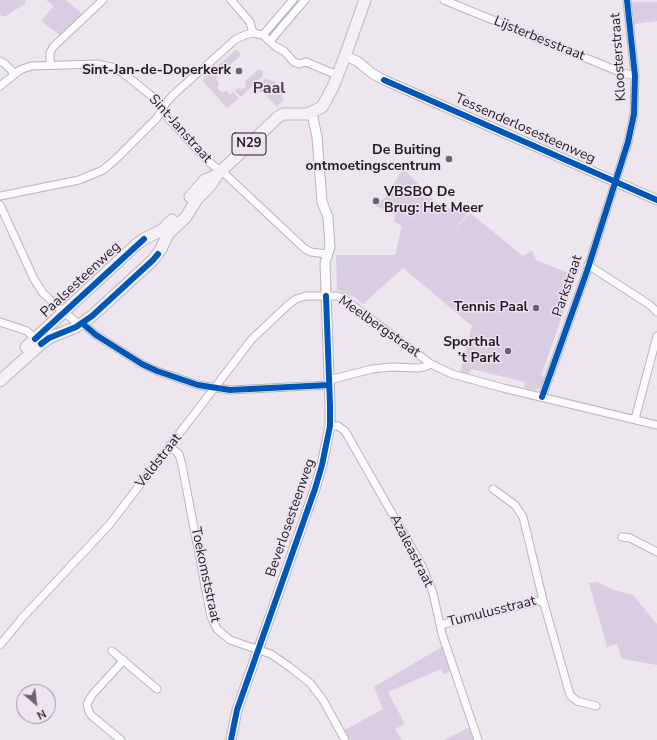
<!DOCTYPE html>
<html>
<head>
<meta charset="utf-8">
<style>
	body { margin:0 }
	#map { position:relative; width:657px; height:740px; overflow:hidden; background:#ede6ef; font-family:"Nunito Sans",sans-serif }
	canvas { display:block }
	.north { position:absolute; left:16px; top:684px; width:40px; height:40px; box-sizing:border-box; background:#eee2f3; border:1px solid #9c93a0; border-radius:50%; rotate:152deg; font-size:11px; font-weight:700; line-height:16px; text-align:center; color:#221d23 }
	.north::after { content:''; display:block; margin:auto; width:14px; height:18px; background:#69636a; clip-path:polygon(50% 0,100% 100%,50% 72%,0 100%) }
</style>
</head>
<body>
<div id="map">
<canvas width="657" height="740"></canvas>
<div class="north">N</div>
</div>
<script>
const c = document.querySelector('canvas').getContext('2d');
c.lineJoin = 'round';
function fillPath(path, color) {
  c.fillStyle = color;
  c.fill(path, 'evenodd');
}
function poly(rows) {
  const path = new Path2D();
  for (const r of rows) {
    path.moveTo(r[0], r[1]);
    for (let i = 2; i < r.length; i += 2) path.lineTo(r[i], r[i + 1]);
  }
  return path;
}
function stroke(path, color, width, dash) {
  c.strokeStyle = color;
  c.lineWidth = width;
  c.lineCap = dash ? 'butt' : 'round';
  c.setLineDash(dash || []);
  c.stroke(path);
}
function label(font, color, halo, rows, align = 'center') {
  c.font = font + ' "Nunito Sans",sans-serif';
  c.lineWidth = 3;
  c.setLineDash([]);
  c.textBaseline = 'middle';
  c.strokeStyle = halo;
  c.fillStyle = color;
  for (const [text, x, y, turn = 0] of rows) {
    c.save();
    c.translate(x, y);
    c.rotate((+turn || 0) * Math.PI / 180);
    c.textAlign = isNaN(turn) ? turn : align;
    if (halo) c.strokeText(text, 0, 0);
    c.fillText(text, 0, 0);
    c.restore();
  }
}
fillPath(poly([
	[0,0,25,0,26,3,6,16,2,16,0,15],
	[46,0,66,0,82,14,60,35,41,21,54,6],
	[632,2,657,2,657,21,634,24],
	[237,49,241,55,230,65,224,65,222,68,223,72,221,75,215,68],
	[259,69,260,71,263,71,263,76,241,97,235,91,238,88,241,89,244,88,246,85,245,81],
	[212,71,218,77,216,79,219,83,218,87,219,90,222,92,227,91,230,95,233,92,239,98,227,108,202,80],
	[265,79,274,81,277,83,275,86,276,88,279,89,282,94,283,100,277,107,263,92,261,93,255,86],
	[403,168,436,203,451,209,453,207,469,212,452,233,470,213,523,256,532,250,536,260,576,276,541,376,546,377,543,384,538,389,534,390,524,388,525,382,471,369,469,375,460,372,472,326,403,268,363,304,356,298,341,292,337,289,336,255,395,255,402,226,394,222,395,215,376,206,389,193],
	[597,582,614,590,633,595,657,624,657,665,622,659,617,644,607,647,589,583],
	[443,646,451,671,444,674,441,669,388,692,405,724,395,729,402,740,348,740,343,731,383,709,374,687],
	[470,727,475,740,444,740]
]), '#dbcde1');
const street = poly([
	[231,0,250,22,253,33],
	[444,0,620,72,635,76],
	[263,35,293,0],
	[270,41,305,0],
	[0,61,5,64,15,74],
	[50,64,50,53,53,47,103,0],
	[0,86,20,70,31,66,97,64,115,68,123,73,158,101,167,117,209,162,226,175,305,249,311,252,327,254],
	[0,196,79,180,103,170,115,160,157,118,166,103,173,95,236,39,245,35,253,33,263,35,276,47,284,51,294,62,299,64,306,62,337,75],
	[0,205,34,279,43,293,59,308,76,322,82,323,96,335,142,364,157,371,198,385,230,390,329,385],
	[588,265,650,305,657,312],
	[0,322,27,331,38,341],
	[329,380,372,369,392,367,417,368,424,367,431,364],
	[542,397,587,271,628,142,634,114,635,76,627,0],
	[635,419,657,336],
	[330,426,338,426,345,431,422,566,433,593,442,634,478,740],
	[170,447,179,454,182,465,211,617,217,629,230,640,271,654,291,668,310,683,323,700,345,740],
	[493,489,515,505,523,517,543,600,570,695,577,701,596,706],
	[622,537,630,538,657,552],
	[440,625,543,600],
	[0,645,23,617,109,525,252,339,288,305,296,299,306,296,337,296,343,298,431,364,452,374,503,388,657,425],
	[112,651,157,689],
	[121,740,92,716,89,712,87,704,92,695,124,660]
]);
const secondary = poly([
	[345,56,357,61,373,74,384,80,657,200],
	[231,740,237,710,315,489,322,465,330,426,330,405,325,263,330,247,328,217,322,202,317,137,312,113]
]);
const primary = poly([
	[190,197,205,180,217,175],
	[26,347,137,244,144,239,162,230,172,220],
	[0,381,41,344,49,338,76,327,92,316,153,260,161,249,168,234,186,217,197,199,210,186,217,175,278,117,283,114,308,114,322,107,333,87,345,56,365,0]
]);
stroke(street, '#bab4bc', 9);
stroke(secondary, '#bab4bc', 11);
stroke(primary, '#bfb6c2', 13);
stroke(street, '#fcfbfd', 7);
stroke(secondary, '#fcfbfd', 9);
stroke(primary, '#f5f0f6', 11);
stroke(poly([
	[384,80,657,200],
	[82,323,96,335,142,364,157,371,198,385,230,390,329,385],
	[35,339,144,239],
	[41,344,49,338,76,327,92,316,153,260,158,254],
	[542,397,587,271,628,142,634,114,635,76,627,0],
	[231,740,237,710,315,489,322,465,330,426,330,405,326,296]
]), '#0057b8', 6);
for (const [x, y, r, color] of [
	[239,71,4,"#69636a"],
	[449,159,4,"#69636a"],
	[376,201,4,"#69636a"],
	[536,308,4,"#69636a"],
	[508,351,4,"#69636a"]
]) {
  const dot = new Path2D();
  dot.arc(x, y, r, 0, 2 * Math.PI);
  c.fillStyle = color;
  c.fill(dot);
  stroke(dot, '#eee2f3', 1.5);
}
for (const [x, y, w] of [
	[249,144,34]
]) {
  const box = new Path2D();
  box.roundRect(x - w / 2, y - 11, w, 22, 3);
  c.fillStyle = '#eee2f3';
  c.fill(box);
  stroke(box, '#221d23', 1);
}
label('bold 13px', '#221d23', null, [
	["N29",249,144]
]);
label('14px', '#221d23', '#eee2f3', [
	["Lijsterbesstraat",539,39,22],
	["Kloosterstraat",619,57,-94],
	["Sint-Janstraat",180,129,48],
	["Tessenderlosesteenweg",525,129,24],
	["Paalsesteenweg",81,280,-43],
	["Parkstraat",568,286,-71],
	["Meelbergstraat",379,327,35],
	["Veldstraat",159,461,-52],
	["Beverlosesteenweg",291,518,-71],
	["Azaleastraat",411,551,63],
	["Toekomststraat",205,575,78],
	["Tumulusstraat",492,612,-14]
]);
label('bold 14px', '#221d23', '#eee2f3', [
	["Sint-Jan-de-Doperkerk",231,71],
	["De Buiting",441,151],
	["ontmoetingscentrum",441,167],
	["VBSBO De",384,193,"left"],
	["Brug: Het Meer",384,209,"left"],
	["Tennis Paal",528,308],
	["Sporthal",500,343],
	["’t Park",500,359]
], 'right');
label('bold 16px', '#443a48', '#eee2f3', [
	["Paal",269,89]
]);
</script>
</body>
</html>
